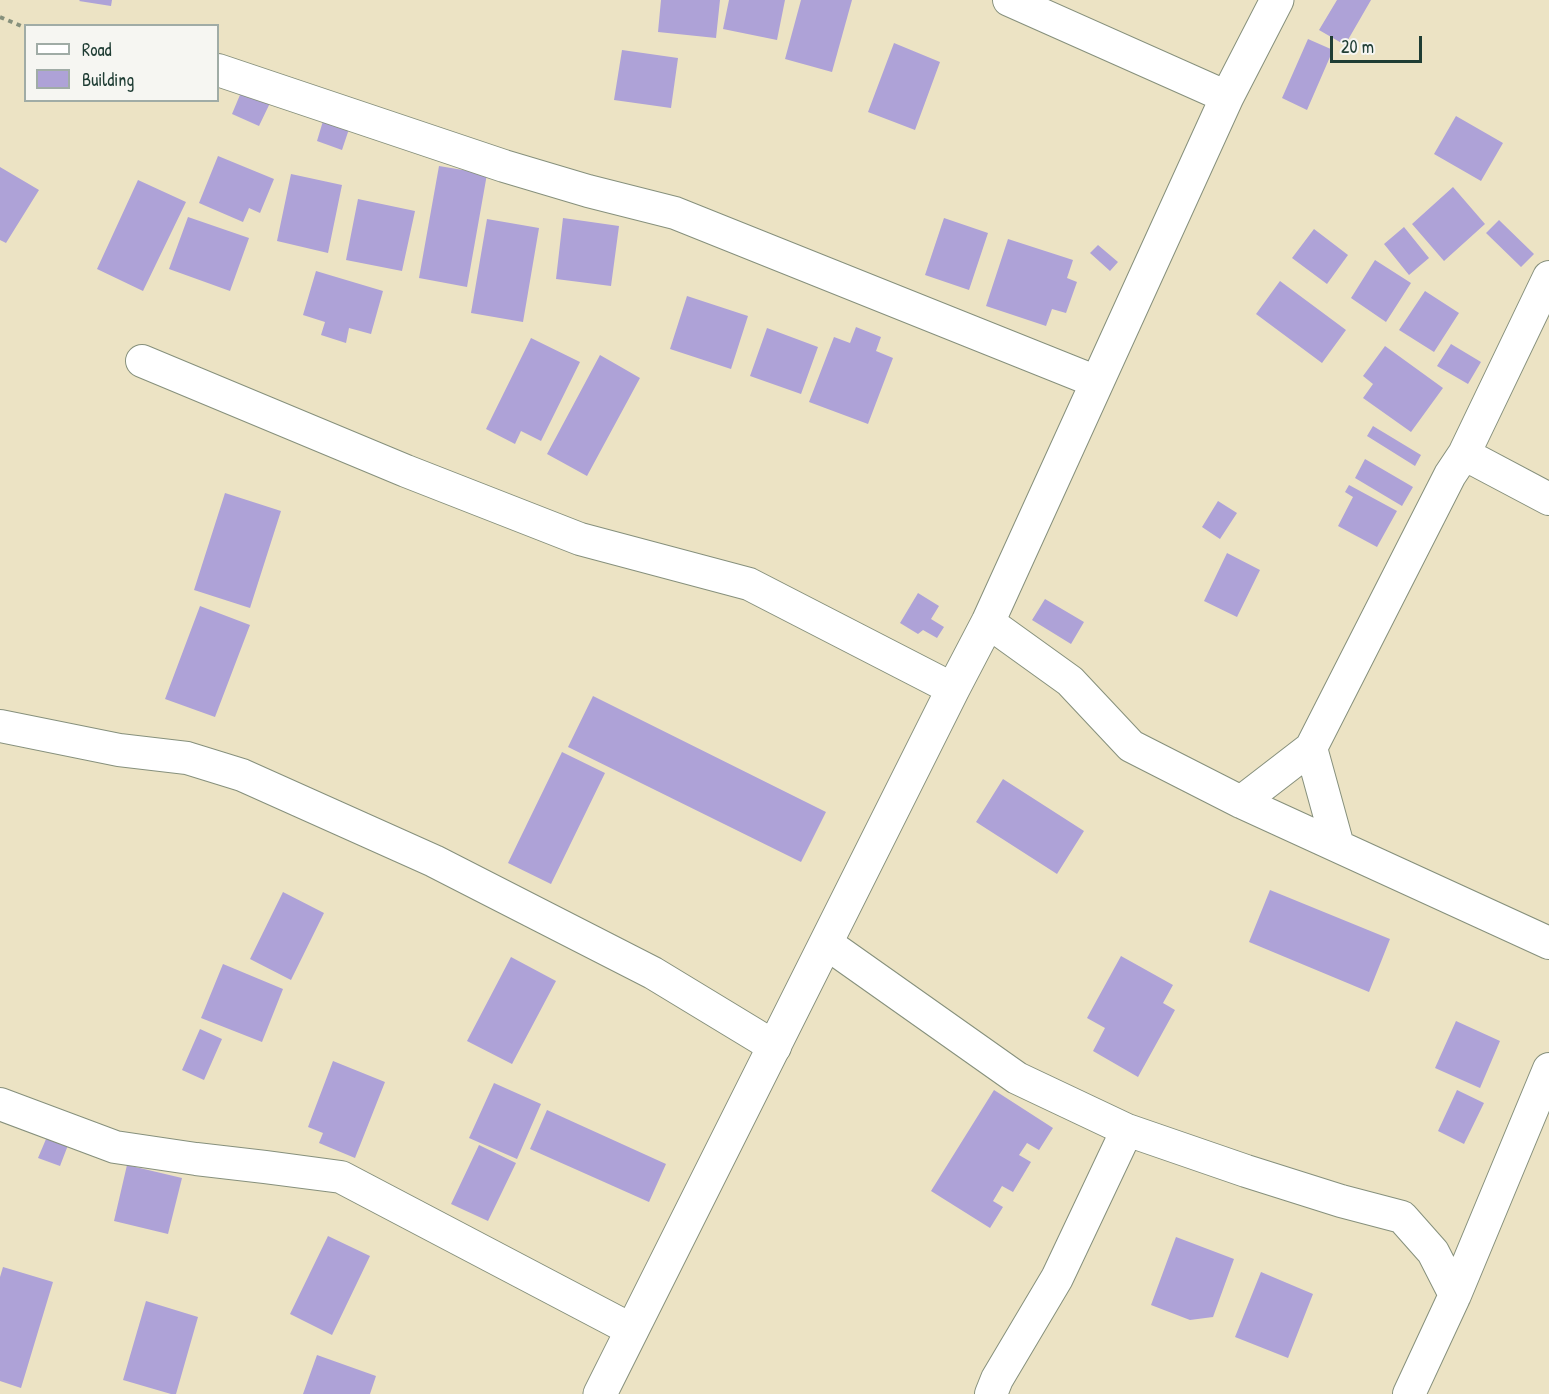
<!DOCTYPE html>
<html>
<head>
<meta charset="utf-8">
<style>
	body { margin:0 }
	#map { position:relative; width:1549px; height:1394px; overflow:hidden; background:#ece3c4; font-family:"Patrick Hand",sans-serif }
	canvas { display:block }
	.legend { position:absolute; left:24px; top:24px; width:195px; height:78px; box-sizing:border-box; background:#f6f6f2; border:2px solid #a0aca6; margin:0; padding:8px 10px; list-style:none; font-size:18px; color:#1f3d34 }
	.legend li { display:flex; align-items:center; gap:12px; height:30px }
	.legend b { width:30px; border:2px solid #a0aca6 }
	.scale { position:absolute; left:1330px; top:36px; width:92px; height:27px; box-sizing:border-box; border:3px solid #1f3d34; border-top:0; padding-left:8px; font-size:18px; line-height:21px; white-space:nowrap; color:#1f3d34; -webkit-text-stroke:4px #f6f6f2; paint-order:stroke }
</style>
</head>
<body>
<div id="map">
<canvas width="1549" height="1394"></canvas>
<ul class="legend">
<li><b style="height:8px;background:#fff"></b>Road</li>
<li><b style="height:16px;background:#aea2d7"></b>Building</li>
</ul>
<div class="scale">20 m</div>
</div>
<script>
const c = document.querySelector('canvas').getContext('2d');
c.lineJoin = 'round';
function fillPath(path, color) {
  c.fillStyle = color;
  c.fill(path, 'evenodd');
}
function poly(rows) {
  const path = new Path2D();
  for (const r of rows) {
    path.moveTo(r[0], r[1]);
    for (let i = 2; i < r.length; i += 2) path.lineTo(r[i], r[i + 1]);
  }
  return path;
}
function stroke(path, color, width, dash) {
  c.strokeStyle = color;
  c.lineWidth = width;
  c.lineCap = dash ? 'butt' : 'round';
  c.setLineDash(dash || []);
  c.stroke(path);
}
fillPath(poly([
	[80,0,112,0,111,6,79,1],
	[661,0,720,0,716,38,658,32],
	[729,0,785,0,777,40,723,29],
	[801,0,852,0,832,72,785,59],
	[1337,0,1371,0,1345,45,1319,30],
	[1308,39,1333,50,1307,110,1282,98],
	[894,43,940,62,915,130,868,112],
	[622,50,678,58,671,108,614,100],
	[242,90,270,103,259,126,232,114],
	[1456,116,1503,143,1481,181,1434,154],
	[323,121,349,129,342,150,317,141],
	[218,156,274,179,260,213,249,208,243,222,199,203],
	[439,166,487,174,467,287,419,278],
	[0,167,39,190,6,243,0,240],
	[291,174,342,185,328,253,277,241],
	[138,180,186,202,143,291,97,269],
	[1453,187,1485,224,1444,261,1412,224],
	[358,199,415,211,402,271,346,260],
	[188,217,249,238,230,291,169,269],
	[563,218,619,226,611,286,556,279],
	[944,218,988,233,969,290,925,275],
	[487,219,539,228,523,322,471,313],
	[1499,220,1534,254,1521,267,1486,233],
	[1404,227,1429,258,1409,275,1384,244],
	[1314,229,1348,255,1327,284,1292,258],
	[1008,239,1073,260,1067,278,1077,282,1066,313,1052,309,1046,326,986,306],
	[1098,245,1118,262,1110,271,1090,253],
	[1375,260,1411,283,1386,322,1351,298],
	[316,271,383,291,371,334,349,328,346,343,321,335,325,322,303,315],
	[1280,281,1346,330,1322,363,1256,314],
	[1425,291,1459,313,1434,352,1399,330],
	[687,296,748,316,731,369,670,349],
	[856,327,881,337,876,351,893,358,868,424,809,402,834,337,850,343],
	[767,328,818,347,801,394,750,376],
	[531,338,580,362,541,441,521,431,515,444,486,429],
	[1451,344,1481,362,1468,384,1437,366],
	[1385,346,1443,388,1411,432,1363,398,1373,384,1363,376],
	[600,355,640,378,587,476,547,454],
	[1373,426,1421,455,1415,466,1367,436],
	[1365,459,1413,487,1402,506,1355,478],
	[1349,485,1397,511,1377,547,1338,526,1353,497,1345,492],
	[225,493,281,511,250,608,194,590],
	[1218,501,1237,513,1220,539,1202,527],
	[1227,553,1260,570,1237,617,1204,601],
	[918,593,939,606,931,619,944,627,937,638,923,630,918,634,900,623],
	[1045,599,1084,622,1071,644,1032,620],
	[200,606,250,625,215,717,165,699],
	[593,696,826,812,801,862,568,747],
	[562,752,605,773,551,884,508,863],
	[1003,779,1084,831,1057,874,976,822],
	[1270,890,1390,939,1369,992,1249,942],
	[283,892,324,913,291,980,250,959],
	[1121,956,1173,985,1163,1003,1175,1010,1138,1077,1093,1051,1105,1028,1087,1018],
	[511,957,556,981,512,1064,467,1041],
	[223,964,283,989,262,1042,201,1018],
	[1456,1021,1500,1041,1480,1088,1435,1068],
	[200,1029,222,1039,204,1080,182,1070],
	[333,1061,385,1082,355,1158,319,1143,323,1133,308,1127],
	[494,1083,541,1104,517,1159,469,1138],
	[994,1090,1053,1128,1039,1150,1027,1143,1019,1155,1031,1162,1013,1192,1002,1186,993,1201,1003,1207,990,1228,931,1191],
	[1457,1090,1484,1103,1464,1144,1438,1131],
	[547,1110,666,1164,649,1202,530,1149],
	[49,1132,70,1140,60,1166,38,1158],
	[479,1145,516,1163,488,1221,451,1204],
	[127,1165,182,1178,168,1234,114,1221],
	[328,1236,370,1256,332,1335,290,1314],
	[1176,1237,1234,1259,1213,1317,1190,1320,1151,1305],
	[3,1267,53,1282,21,1388,0,1381,0,1277],
	[1261,1272,1313,1294,1288,1358,1235,1337],
	[146,1301,198,1317,176,1394,171,1394,123,1380],
	[317,1355,376,1376,370,1394,303,1394]
]), '#aea2d7');
const minor = poly([
	[1009,0,1227,97],
	[218,70,504,166,588,191,675,213,1097,382],
	[142,361,406,471,580,539,749,584,953,689],
	[1464,454,1549,277],
	[988,622,1070,681,1131,746,1241,802,1549,943],
	[0,726,119,750,187,758,242,775,434,861,653,973,775,1047],
	[1311,748,1338,846],
	[1241,802,1311,748,1450,475,1464,454,1549,499],
	[826,943,1017,1078,1127,1130,1246,1171,1341,1201,1402,1217,1433,1252,1455,1295],
	[0,1104,115,1147,196,1159,265,1167,341,1177,632,1330],
	[991,1394,997,1379,1057,1278,1127,1130],
	[1409,1394,1455,1295,1549,1069]
]);
const tertiary = poly([
	[600,1394,953,689,988,622,1227,97,1277,0]
]);
stroke(minor, '#86907c', 34);
stroke(tertiary, '#86907c', 35);
stroke(poly([
	[0,17,26,28]
]), '#86907c', 4, [4.5, 4.5]);
stroke(minor, '#fff', 32);
stroke(tertiary, '#fff', 33);
</script>
</body>
</html>
